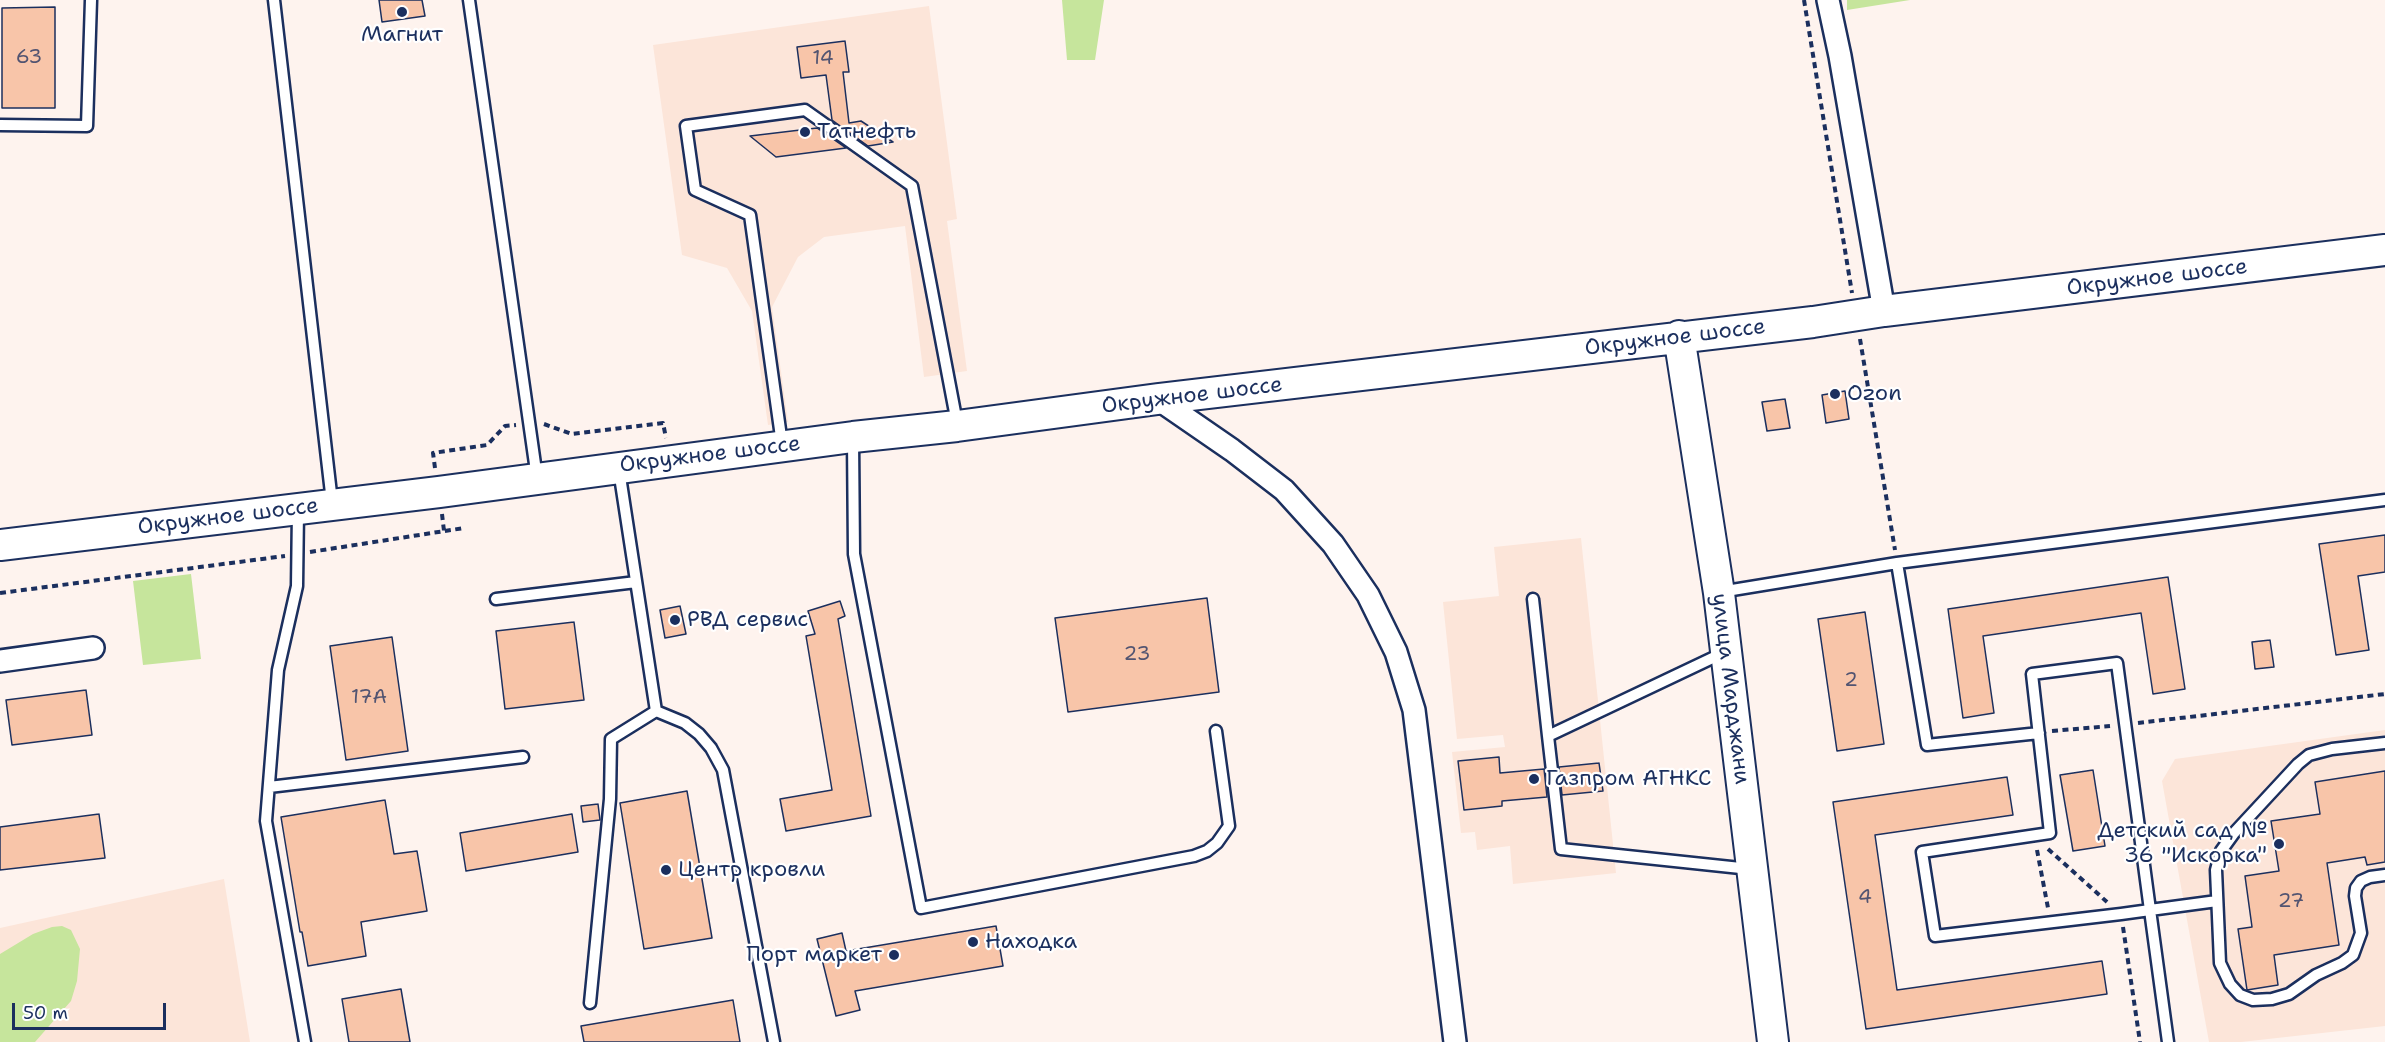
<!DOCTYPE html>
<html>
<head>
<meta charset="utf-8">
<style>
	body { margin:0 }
	#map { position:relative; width:2385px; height:1042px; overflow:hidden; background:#fef3ee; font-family:"Shantell Sans",sans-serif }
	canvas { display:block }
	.scale { position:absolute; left:12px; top:1003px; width:154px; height:27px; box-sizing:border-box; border:3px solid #1b2f5e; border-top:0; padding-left:8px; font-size:18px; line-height:21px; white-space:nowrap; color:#1b2f5e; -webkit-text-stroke:4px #fff; paint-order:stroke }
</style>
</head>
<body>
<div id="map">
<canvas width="2385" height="1042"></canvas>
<div class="scale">50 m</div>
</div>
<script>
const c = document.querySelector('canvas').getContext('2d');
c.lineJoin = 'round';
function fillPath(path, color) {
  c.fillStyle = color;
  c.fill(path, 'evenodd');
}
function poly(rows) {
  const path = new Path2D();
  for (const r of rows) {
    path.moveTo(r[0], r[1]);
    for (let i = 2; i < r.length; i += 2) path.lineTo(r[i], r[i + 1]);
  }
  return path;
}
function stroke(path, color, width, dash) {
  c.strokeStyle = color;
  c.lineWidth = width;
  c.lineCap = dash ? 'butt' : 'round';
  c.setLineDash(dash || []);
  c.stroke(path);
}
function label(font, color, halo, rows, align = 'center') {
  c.font = font + ' "Shantell Sans",sans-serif';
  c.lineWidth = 4.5;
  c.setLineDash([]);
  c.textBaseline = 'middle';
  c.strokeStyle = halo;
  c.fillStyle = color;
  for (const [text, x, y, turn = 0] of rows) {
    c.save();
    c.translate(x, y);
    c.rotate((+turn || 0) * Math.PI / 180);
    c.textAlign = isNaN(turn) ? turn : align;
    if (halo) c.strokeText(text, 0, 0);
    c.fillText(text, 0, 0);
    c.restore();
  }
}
fillPath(poly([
	[929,6,957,219,947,221,967,371,924,377,905,226,824,237,798,257,772,307,788,422,768,425,752,311,727,268,682,255,653,45],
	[1581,538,1616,873,1513,884,1510,846,1477,850,1475,832,1461,833,1452,752,1505,747,1503,735,1457,739,1443,602,1499,596,1494,547],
	[2385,730,2385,1026,2241,1042,2209,1042,2162,781,2175,759],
	[224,879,250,1042,0,1042,0,928]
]), '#fce5d9');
fillPath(poly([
	[1062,0,1104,0,1095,60,1067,60],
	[1847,0,1910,0,1847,10],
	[191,574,201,659,143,665,133,581],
	[62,926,71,930,80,949,77,981,71,1001,35,1042,0,1042,0,954,33,934,52,927]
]), '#c6e59c');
const building = poly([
	[379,0,422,0,425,16,382,22,379,0],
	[55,7,55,108,2,108,2,8,55,7],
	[845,41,849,72,843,72,849,123,861,121,893,142,868,146,832,120,826,75,801,78,797,47,845,41],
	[817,128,846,148,776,157,750,136,817,128],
	[1845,391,1849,419,1826,423,1822,395,1845,391],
	[1785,399,1790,428,1767,431,1762,402,1785,399],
	[2385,535,2385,572,2358,576,2369,650,2336,655,2319,544,2385,535],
	[2168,577,2185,689,2153,694,2141,613,1983,636,1994,713,1963,718,1948,609,2168,577],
	[1207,598,1219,692,1068,712,1055,618,1207,598],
	[840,601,845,616,838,619,871,816,786,831,780,799,832,790,806,636,815,634,808,611,840,601],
	[680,606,686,634,665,638,660,610,680,606],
	[1865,612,1884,744,1837,751,1818,619,1865,612],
	[574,622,584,700,505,709,496,631,574,622],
	[392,637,408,751,346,760,330,646,392,637],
	[2270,640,2274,667,2255,669,2252,642,2270,640],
	[86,690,92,735,12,745,6,700,86,690],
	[1499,757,1500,773,1544,769,1547,797,1502,801,1502,806,1464,810,1458,761,1499,757],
	[1599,763,1603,791,1562,795,1559,767,1599,763],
	[2093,770,2105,846,2073,851,2060,775,2093,770],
	[2385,771,2385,862,2367,865,2365,857,2327,863,2339,945,2274,955,2278,985,2247,990,2238,929,2252,927,2245,876,2279,871,2271,821,2320,814,2315,782,2385,771],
	[2007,777,2013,815,1875,835,1897,990,2102,961,2107,994,1866,1029,1833,802,2007,777],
	[687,791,712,938,644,949,620,803,687,791],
	[385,800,394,854,417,851,427,911,361,922,366,956,308,966,302,932,300,932,281,817,385,800],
	[598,804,600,820,583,822,581,806,598,804],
	[99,814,105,858,0,870,0,827,99,814],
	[572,814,578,852,466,871,460,833,572,814],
	[996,926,1003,966,855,991,860,1010,836,1016,817,939,842,933,846,951,996,926],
	[401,989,410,1042,349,1042,342,999,401,989],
	[733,1000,740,1042,584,1042,581,1026,733,1000]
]);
fillPath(building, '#f8c5a9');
stroke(building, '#1b2f5e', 1.5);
const lane = poly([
	[274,0,332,502],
	[469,0,537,478],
	[0,125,87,126,91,0],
	[853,440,854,554,921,908,1194,856,1207,851,1217,843,1229,826,1216,731],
	[782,444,750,215,695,190,686,126,805,110,912,186,957,423],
	[619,470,656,711,685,723,699,734,711,748,723,770,774,1042],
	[298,511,297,586,278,670,266,821,305,1042],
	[1897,563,2385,500],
	[1720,592,1897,563,1927,745,2039,733],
	[496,599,636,582],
	[1533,599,1548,736],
	[1723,653,1548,736,1561,849,1750,869],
	[2385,743,2332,749,2309,755,2298,764,2234,833,2221,851,2216,870,2220,963,2230,984,2240,995,2253,1000,2272,999,2289,994,2316,975,2342,963,2353,955,2361,933,2355,896,2356,888,2361,881,2370,877,2385,875],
	[269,787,523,757],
	[590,1003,610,799,611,739,656,711],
	[2168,1042,2150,910,2117,663,2032,674,2050,833,1922,852,1935,936,2121,914,2150,910,2217,901]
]);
const street = poly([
	[1828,0,1840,56,1884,311],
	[1158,399,1232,450,1284,490,1333,544,1368,595,1396,652,1414,710,1455,1042],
	[0,661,93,648]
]);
const secondary = poly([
	[1679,336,1719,593,1773,1042],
	[0,545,439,492,853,437,957,426,1158,399,1813,322,1884,311,2385,250]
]);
stroke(lane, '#1b2f5e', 15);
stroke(street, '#1b2f5e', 26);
stroke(secondary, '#1b2f5e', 34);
stroke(poly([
	[1804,0,1852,293],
	[1860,339,1895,550],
	[544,424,572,434,663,423,666,438],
	[435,468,433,453,487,445,505,426,516,425],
	[442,514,444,531],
	[310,552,464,528],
	[0,593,285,556],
	[2138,723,2385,694],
	[2052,731,2110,726],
	[2048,849,2107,902],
	[2037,850,2048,908],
	[2123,927,2140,1042]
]), '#1b2f5e', 4, [6, 4.5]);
stroke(lane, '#fff', 10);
stroke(street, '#fff', 21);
stroke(secondary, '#fff', 30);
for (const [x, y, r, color] of [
	[402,12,6,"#1b2f5e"],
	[805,132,6,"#1b2f5e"],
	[1835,394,6,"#1b2f5e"],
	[675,620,6,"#1b2f5e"],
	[1534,779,6,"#1b2f5e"],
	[2279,844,6,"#1b2f5e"],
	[666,870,6,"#1b2f5e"],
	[973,942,6,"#1b2f5e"],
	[894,955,6,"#1b2f5e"]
]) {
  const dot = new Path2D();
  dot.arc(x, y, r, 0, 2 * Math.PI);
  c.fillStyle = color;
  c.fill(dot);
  stroke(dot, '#fff', 2);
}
label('20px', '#525471', null, [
	["63",29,58],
	["14",823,59],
	["23",1137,655],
	["2",1851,681],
	["17А",369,698],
	["4",1865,898],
	["27",2291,902]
]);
label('22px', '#1b2f5e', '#fff', [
	["Магнит",402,35,"center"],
	["Татнефть",817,132],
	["Ozon",1847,394],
	["РВД сервис",687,620],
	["Газпром АГНКС",1546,779],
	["Детский сад №",2267,831,"right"],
	["36 \"Искорка\"",2267,856,"right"],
	["Центр кровли",678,870],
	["Находка",985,942],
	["Порт маркет",882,955,"right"]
], 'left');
label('22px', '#1b2f5e', '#fff', [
	["Окружное шоссе",2157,278,-7],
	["Окружное шоссе",1675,338,-7],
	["Окружное шоссе",1192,396,-7],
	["Окружное шоссе",710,455,-7],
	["Окружное шоссе",228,517,-7],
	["улица Марджани",1730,689,83]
]);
</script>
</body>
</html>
